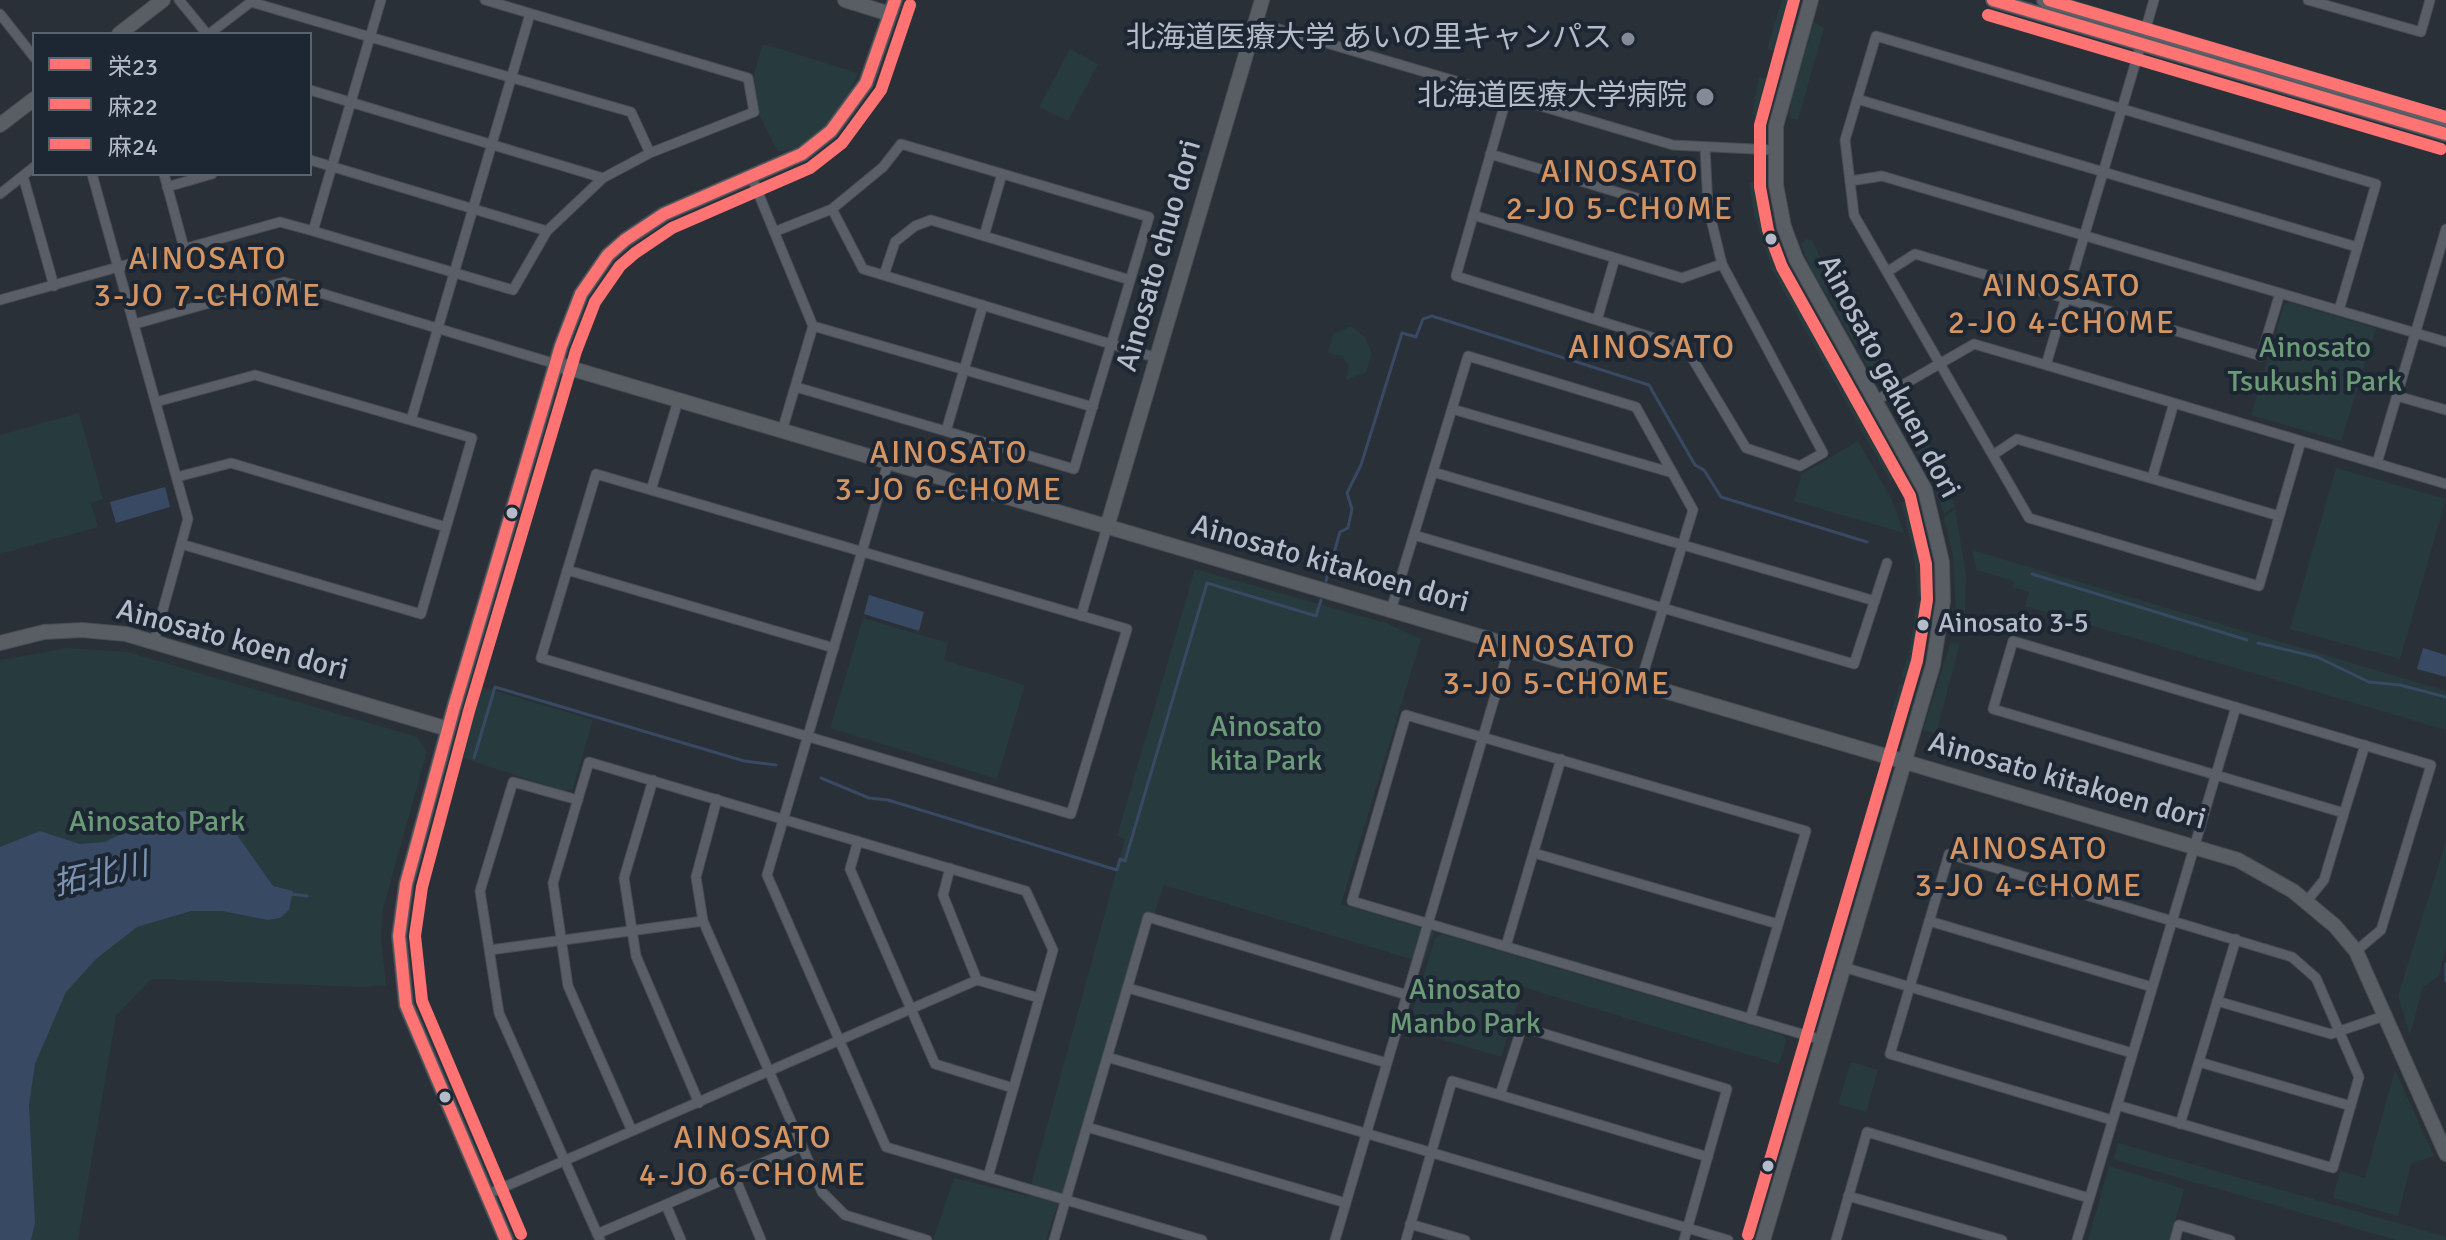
<!DOCTYPE html>
<html>
<head>
<meta charset="utf-8">
<style>
	body { margin:0 }
	#map { position:relative; width:2446px; height:1240px; overflow:hidden; background:#2a3038; font-family:Signika,"Noto Sans JP",sans-serif }
	canvas { display:block }
	.legend { position:absolute; left:32px; top:32px; width:280px; height:144px; box-sizing:border-box; background:#1d2633; border:2px solid #59626f; margin:0; padding:10px 14px; list-style:none; font-size:24px; color:#b4bcc9 }
	.legend li { display:flex; align-items:center; gap:16px; height:40px }
	.legend b { width:40px; border:2px solid #59626f }
</style>
</head>
<body>
<div id="map">
<canvas width="2446" height="1240"></canvas>
<ul class="legend">
<li><b style="height:10px;background:#ff7373"></b>栄23</li>
<li><b style="height:10px;background:#ff7373"></b>麻22</li>
<li><b style="height:10px;background:#ff7373"></b>麻24</li>
</ul>
</div>
<script>
const c = document.querySelector('canvas').getContext('2d');
c.lineJoin = 'round';
function fillPath(path, color) {
  c.fillStyle = color;
  c.fill(path, 'evenodd');
}
function poly(rows) {
  const path = new Path2D();
  for (const r of rows) {
    path.moveTo(r[0], r[1]);
    for (let i = 2; i < r.length; i += 2) path.lineTo(r[i], r[i + 1]);
  }
  return path;
}
function stroke(path, color, width, dash) {
  c.strokeStyle = color;
  c.lineWidth = width;
  c.lineCap = dash ? 'butt' : 'round';
  c.setLineDash(dash || []);
  c.stroke(path);
}
function label(font, color, halo, rows, align = 'center') {
  c.font = font + ' Signika,"Noto Sans JP",sans-serif';
  c.lineWidth = 8;
  c.setLineDash([]);
  c.textBaseline = 'middle';
  c.strokeStyle = halo;
  c.fillStyle = color;
  for (const [text, x, y, turn = 0] of rows) {
    c.save();
    c.translate(x, y);
    c.rotate((+turn || 0) * Math.PI / 180);
    c.textAlign = isNaN(turn) ? turn : align;
    if (halo) c.strokeText(text, 0, 0);
    c.fillText(text, 0, 0);
    c.restore();
  }
}
fillPath(poly([
	[1782,0,1793,0,1778,52,1767,49],
	[1814,22,1824,28,1798,120,1789,118,1791,102],
	[763,44,858,73,844,108,801,147,778,152,758,112,754,73],
	[1070,49,1098,64,1068,121,1039,107],
	[1759,77,1769,79,1764,116,1752,115],
	[1761,181,1778,247,1793,281,1902,474,1890,481,1772,270,1754,215,1749,183],
	[1806,239,1812,241,1835,285,1826,294,1812,271,1801,244],
	[1837,290,1865,338,1856,346,1829,299],
	[2288,302,2376,328,2341,441,2251,415,2284,305],
	[1351,326,1365,337,1372,353,1366,373,1346,380,1349,366,1342,356,1328,353,1333,334],
	[1869,343,1893,383,1884,387,1880,387,1859,352],
	[1898,397,1905,399,1941,469,1955,506,1944,514,1930,475,1890,403],
	[79,413,103,499,91,503,98,527,0,554,0,435],
	[1858,441,1892,500,1904,533,1794,501,1802,474],
	[2336,468,2446,499,2400,659,2290,629],
	[1913,498,1927,545,1931,589,1918,597,1913,550,1901,503],
	[1955,509,1966,574,1965,614,1956,615,1953,556,1944,518],
	[1972,550,2446,691,2446,730,2025,606,2029,592,2013,587,2014,581,1977,570],
	[1195,569,1386,623,1421,639,1341,904,1434,932,1424,963,1164,885,1046,1240,933,1240,954,1178,1028,1196,1125,839,1117,836],
	[1931,594,1926,640,1914,681,1901,677,1909,653,1917,602],
	[863,618,948,643,944,660,1025,685,997,779,830,728],
	[1951,642,1960,643,1936,734,1923,730],
	[68,648,127,652,165,663,417,737,427,751,383,909,381,937,386,985,361,987,151,979,116,1016,78,1240,0,1240,0,660],
	[1900,684,1912,687,1902,723,1889,719],
	[481,687,593,720,573,788,564,791,460,757],
	[2446,841,2446,947,2439,976,2423,987,2410,1035,2398,996],
	[1442,934,1783,1035,1786,1041,1779,1064,1523,987,1501,1057,1407,1029,1435,938],
	[1851,1062,1878,1070,1866,1112,1838,1104],
	[2395,1070,2434,1156,2411,1164,2398,1216,2333,1198,2340,1171,2365,1178],
	[2118,1143,2446,1237,2446,1240,2396,1240,2113,1159],
	[2109,1166,2184,1189,2170,1240,2088,1240]
]), '#273a3e');
fillPath(poly([
	[165,487,170,507,116,523,110,502],
	[869,595,924,612,919,631,864,614],
	[2423,648,2446,655,2446,677,2417,669],
	[195,810,207,812,235,832,273,886,293,891,289,910,280,918,268,920,222,911,191,911,137,927,96,959,66,992,35,1064,29,1105,35,1223,31,1240,0,1240,0,847,40,831,80,844,105,842,160,814]
]), '#384963');
stroke(poly([
	[2032,574,2247,640],
	[1326,581,1340,532,1348,528,1352,509,1347,493,1361,465,1402,333,1416,337,1423,319,1432,316,1649,385,1695,465,1704,470,1721,497,1867,542],
	[2258,643,2317,657,2369,682,2400,685,2446,697],
	[474,758,495,687,744,761,776,765],
	[821,778,869,798,888,800,1117,870,1120,859,1125,861,1207,583,1316,616,1321,600],
	[291,894,307,896],
	[2446,981,2446,964]
]), '#384963', 3);
const street = poly([
	[179,0,207,34],
	[381,0,370,37,631,112,650,153],
	[2308,0,2421,32,2430,0],
	[0,14,34,57],
	[1255,22,1673,145,1774,150],
	[2145,31,2154,0],
	[2141,44,2046,365,2446,484],
	[310,90,603,178],
	[1507,96,1456,276,1686,348,1746,448,1800,466,1823,453,1722,264,1708,207,1705,147],
	[1857,99,2357,247],
	[1490,154,1660,205,1708,207],
	[310,160,547,231],
	[92,174,188,519,154,642],
	[164,174,184,248],
	[23,176,54,286],
	[752,178,813,326,1093,407],
	[1850,181,1882,176,2446,342],
	[167,187,212,174],
	[0,194,34,167],
	[832,209,863,269,1157,358],
	[1473,215,1682,278,1722,264],
	[313,231,513,290,547,231,603,178,650,153,754,112,748,78,485,0],
	[774,232,832,209,883,167,901,144,1149,217,1074,469,796,387],
	[984,236,1002,174],
	[1887,272,1915,254,2261,356,2280,293],
	[884,275,895,242,915,226,931,220,1130,280],
	[0,300,280,222,313,231,370,37,251,2,209,34],
	[1597,320,1615,258],
	[135,324,284,282,556,364],
	[2397,396,2446,410],
	[1875,401,1974,344,2046,365],
	[156,402,255,375,472,438,421,614,181,544],
	[1452,409,1673,473],
	[411,420,530,14],
	[782,431,813,326],
	[946,431,983,305],
	[2301,441,2259,586,2029,518,1854,215,1845,140,1876,36,2376,184,2339,310],
	[1993,455,2017,439,2279,516],
	[888,463,767,875,886,1147,1202,1240],
	[2377,463,2446,229],
	[1433,472,1875,601],
	[596,474,1127,629,1071,814,541,658,596,474],
	[177,477,231,463,446,527],
	[2152,478,2174,403],
	[651,490,678,401],
	[1414,535,1854,664,1887,563],
	[567,570,834,648],
	[1391,610,1468,356,1636,407,1693,510,1640,684],
	[1081,616,1107,527],
	[653,780,624,878,636,956,699,1103],
	[717,799,696,877,703,921,822,1192,845,1215,927,1240],
	[578,800,513,782,480,891,499,1013,600,1240],
	[858,841,850,869,935,1064,1013,1088],
	[1534,853,1778,924],
	[950,868,943,895,977,980],
	[2306,902,2324,880,2344,813],
	[1929,921,2152,987],
	[1506,946,1561,759],
	[490,950,703,921],
	[2356,951,2381,930,2431,765,2013,641,1993,709,2344,813,2365,745],
	[1843,967,2132,1053],
	[1128,988,1387,1063],
	[2217,1001,2331,1034,2387,1015],
	[1750,1019,1806,831,1406,715,1352,901,1822,1040],
	[1107,1057,1728,1240],
	[2199,1062,2351,1106],
	[1500,1095,1708,1157],
	[2112,1120,1890,1054,1949,854,2292,957,2316,978,2359,1077,2333,1168,2117,1105],
	[2180,1124,2236,939],
	[1087,1127,1346,1203],
	[632,1131,568,986,553,883,589,762,1026,891,1053,950,988,1177],
	[734,1175,761,1240],
	[486,1195,977,980,1039,998],
	[1848,1196,2002,1240],
	[666,1205,681,1240],
	[1410,1224,1465,1240],
	[597,1234,802,1146],
	[1054,1240,1148,917,1407,995],
	[1335,1240,1510,645],
	[1406,1240,1452,1081,1500,1095,1522,1027,1727,1089,1684,1240],
	[1836,1240,1867,1132,2089,1198],
	[2077,1240,2236,707],
	[2175,1240,2179,1225,2230,1240]
]);
const secondary = poly([
	[845,0,890,14],
	[119,34,163,0],
	[0,125,34,99],
	[556,364,2238,860,2293,891,2335,926,2356,951,2446,1154],
	[1107,527,1262,0],
	[0,643,44,632,82,630,126,634,448,729],
	[506,1240,406,1005,399,936,406,884,454,707,561,346,581,294,608,255,625,240,664,214,802,154,831,131,866,83,895,0],
	[1763,1240,1933,665,1943,601,1942,562,1925,490,1796,259,1784,227,1776,185,1776,126,1811,0]
]);
const primary = poly([
	[1993,0,2446,134],
	[2044,0,2446,119]
]);
stroke(street, '#484c53', 11);
stroke(secondary, '#484c53', 16);
stroke(primary, '#484c55', 16);
stroke(street, '#5a5e66', 9);
stroke(secondary, '#595d64', 14);
stroke(primary, '#5c6168', 14);
stroke(poly([
	[1993,0,2446,134],
	[506,1240,406,1005,399,936,406,884,454,707,561,346,581,294,608,255,625,240,664,214,802,154,831,131,866,83,895,0]
]), '#ff7373', 12);
stroke(poly([
	[1988,15,2441,149],
	[521,1234,422,1001,415,936,422,887,469,711,576,351,595,302,620,266,635,253,672,228,810,168,842,143,881,90,910,5]
]), '#ff7373', 12);
stroke(poly([
	[2049,0,2446,117],
	[1748,1235,1917,661,1927,600,1926,564,1910,496,1782,267,1768,230,1760,187,1760,125,1794,0]
]), '#ff7373', 12);
for (const [x, y, r, color] of [
	[1628,39,8,"#848b96"],
	[1705,97,10,"#848b96"],
	[1771,239,7,"#b4bcc9"],
	[512,513,7,"#b4bcc9"],
	[1923,625,7,"#b4bcc9"],
	[445,1097,7,"#b4bcc9"],
	[1768,1166,7,"#b4bcc9"]
]) {
  const dot = new Path2D();
  dot.arc(x, y, r, 0, 2 * Math.PI);
  c.fillStyle = color;
  c.fill(dot);
  stroke(dot, '#1d2633', 3);
}
label('28px', '#b4bcc9', '#1d2633', [
	["Ainosato 3-5",1938,625]
], 'left');
label('30px', '#b4bcc9', '#1d2633', [
	["北海道医療大学 あいの里キャンパス",1612,39],
	["北海道医療大学病院",1687,97]
], 'right');
label('30px', '#b4bcc9', '#1d2633', [
	["Ainosato chuo dori",1160,256,-74],
	["Ainosato gakuen dori",1888,377,62],
	["Ainosato kitakoen dori",1330,565,16],
	["Ainosato koen dori",232,641,15],
	["Ainosato kitakoen dori",2067,782,16]
]);
label('30px', '#6b9a76', '#1d2633', [
	["Ainosato",2315,349],
	["Tsukushi Park",2315,383],
	["Ainosato",1266,728],
	["kita Park",1266,762],
	["Ainosato Park",157,823],
	["Ainosato",1465,991],
	["Manbo Park",1465,1025]
]);
c.letterSpacing = '2px';
label('32px', '#d59563', '#1d2633', [
	["AINOSATO",1620,174],
	["2-JO 5-CHOME",1620,211],
	["AINOSATO",208,261],
	["3-JO 7-CHOME",208,298],
	["AINOSATO",2062,288],
	["2-JO 4-CHOME",2062,325],
	["AINOSATO",949,455],
	["3-JO 6-CHOME",949,492],
	["AINOSATO",1557,649],
	["3-JO 5-CHOME",1557,686],
	["AINOSATO",2029,851],
	["3-JO 4-CHOME",2029,888],
	["AINOSATO",753,1140],
	["4-JO 6-CHOME",753,1177]
]);
c.letterSpacing = '0px';
label('italic 32px', '#7c92b1', '#1d2633', [
	["拓北川",101,876,-13]
]);
c.letterSpacing = '2px';
label('34px', '#d59563', '#1d2633', [
	["AINOSATO",1652,349]
]);
c.letterSpacing = '0px';
</script>
</body>
</html>
